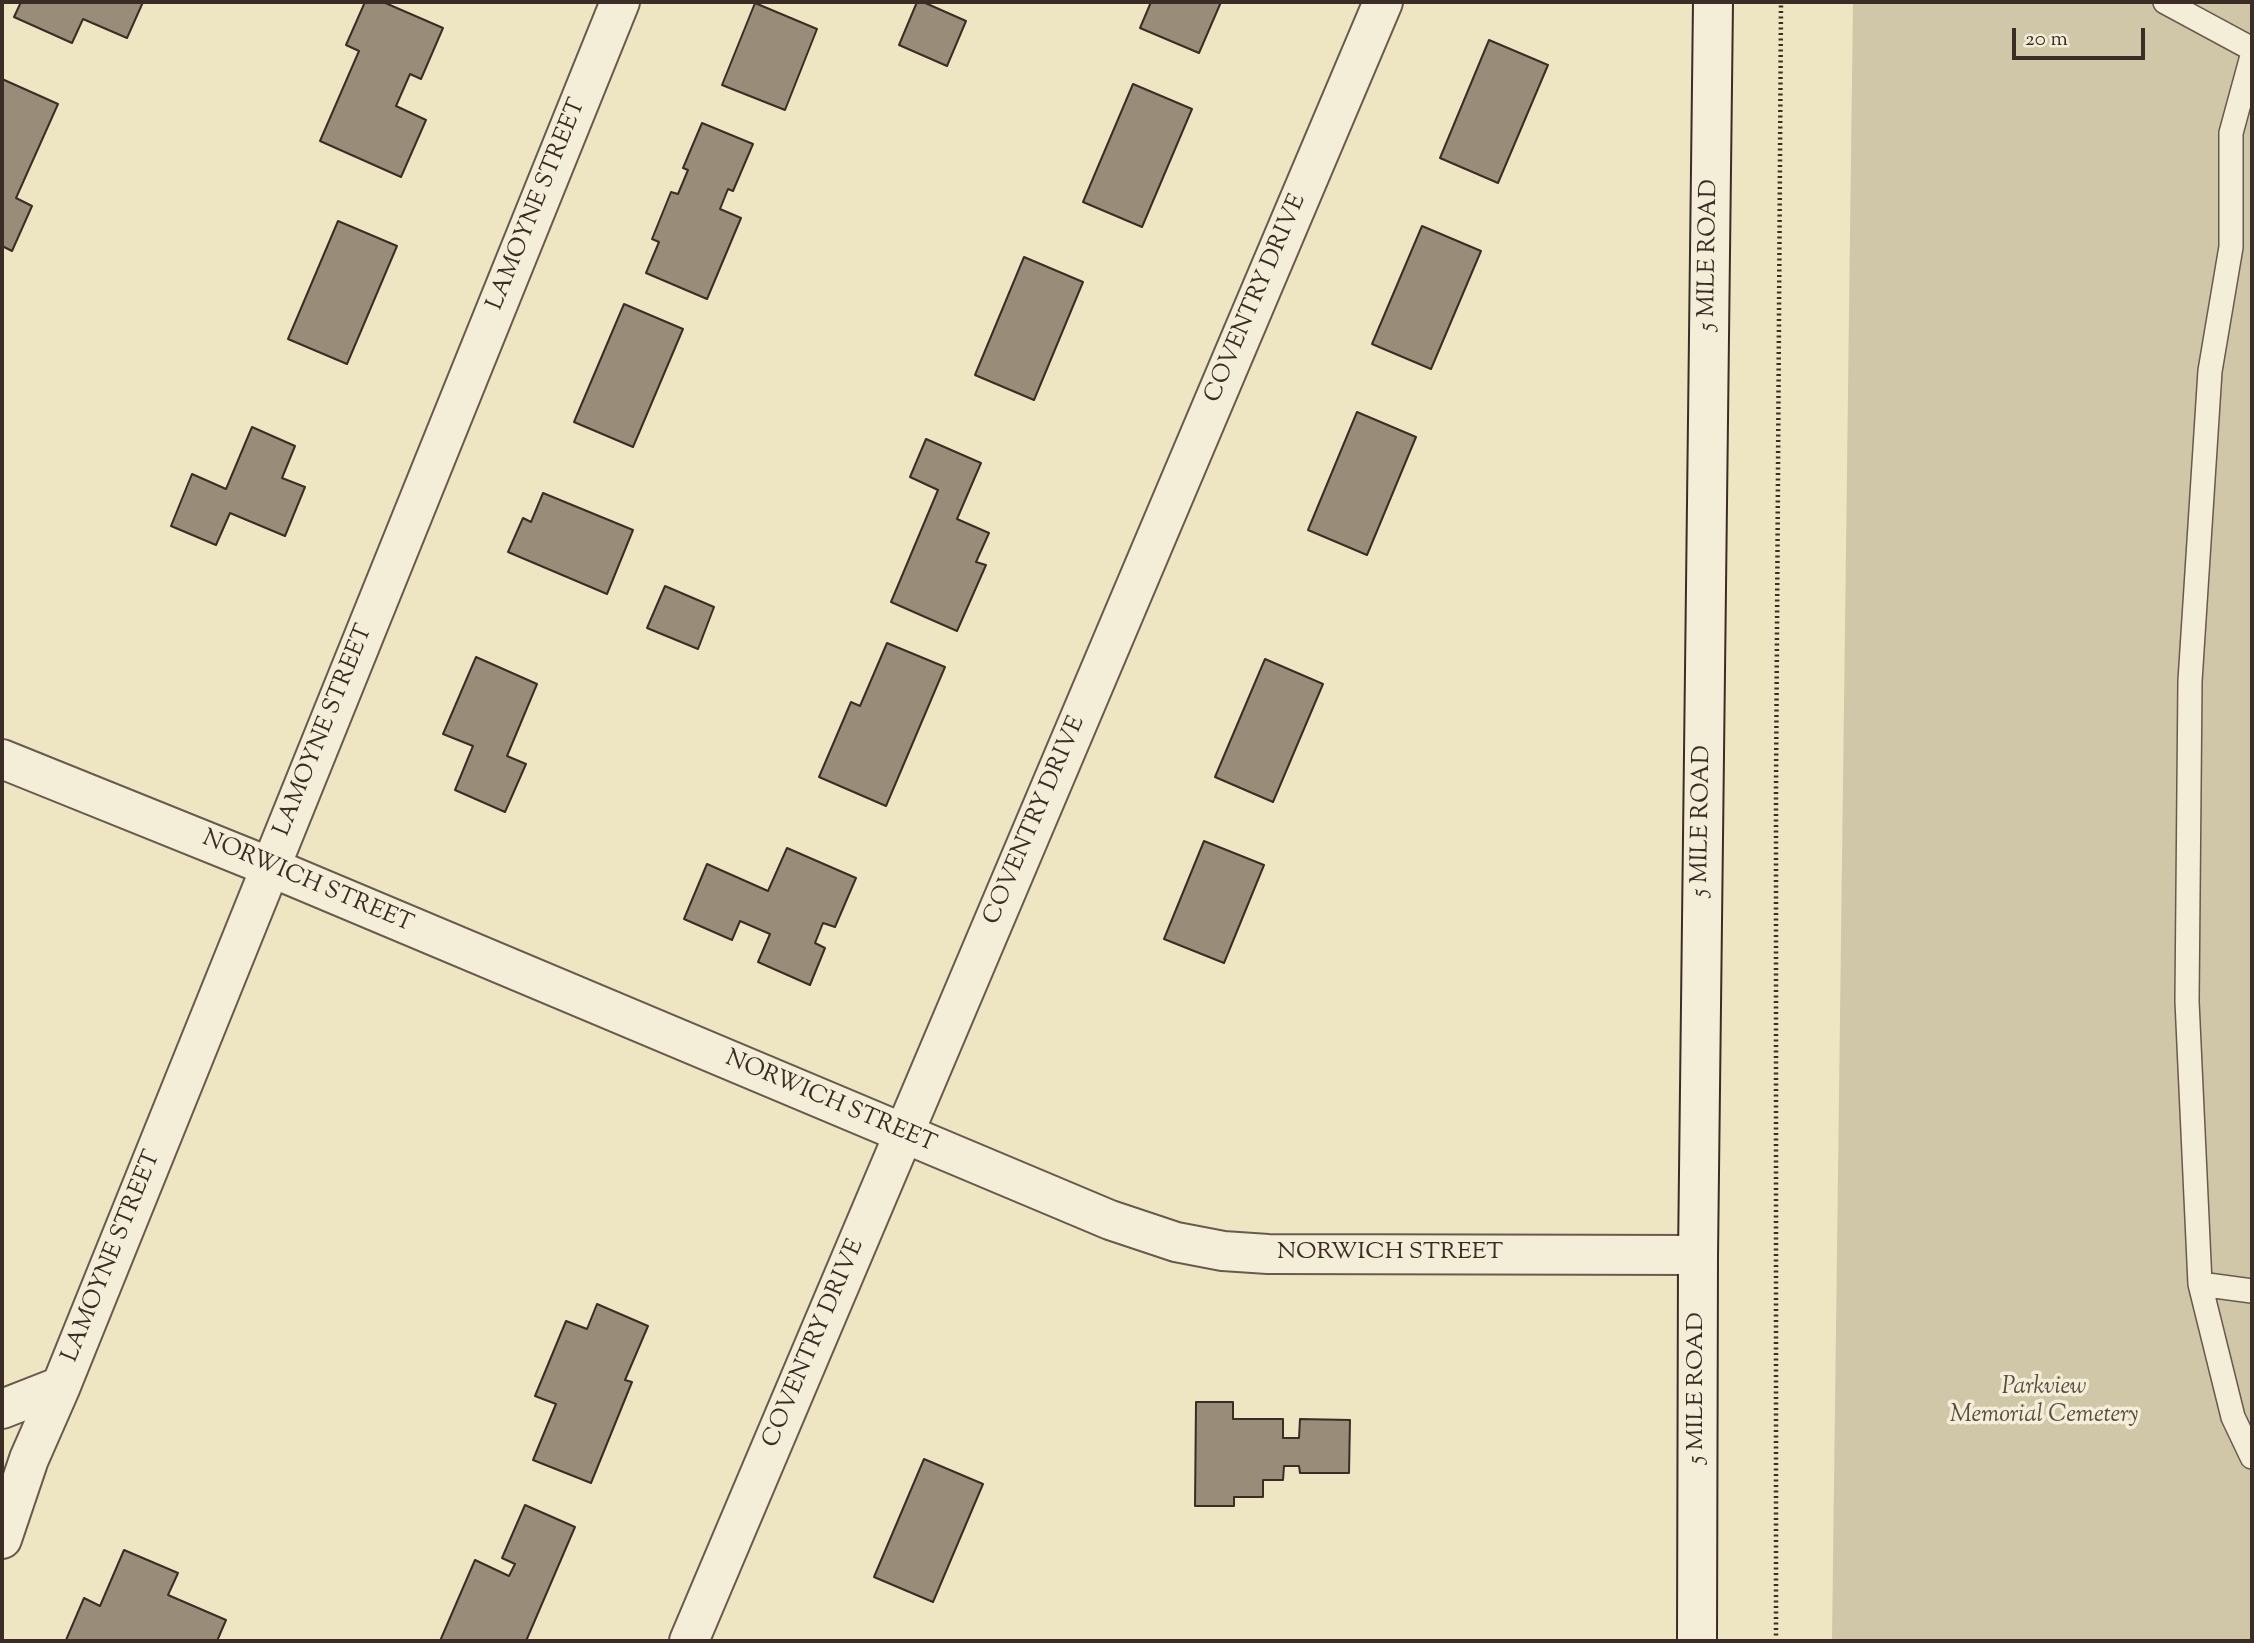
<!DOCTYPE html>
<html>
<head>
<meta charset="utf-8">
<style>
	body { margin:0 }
	#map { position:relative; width:2254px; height:1643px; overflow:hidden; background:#eee5c3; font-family:"Sorts Mill Goudy",serif }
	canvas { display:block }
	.frame { position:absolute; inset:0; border:4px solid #3c2c26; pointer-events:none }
	.scale { position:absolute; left:2012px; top:28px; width:133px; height:32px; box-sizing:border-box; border:4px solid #3c2c26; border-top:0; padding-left:9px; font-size:21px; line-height:24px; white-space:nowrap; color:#3c2c26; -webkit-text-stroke:5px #f4eed8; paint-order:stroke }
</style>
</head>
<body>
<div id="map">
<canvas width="2254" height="1643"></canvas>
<div class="frame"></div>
<div class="scale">20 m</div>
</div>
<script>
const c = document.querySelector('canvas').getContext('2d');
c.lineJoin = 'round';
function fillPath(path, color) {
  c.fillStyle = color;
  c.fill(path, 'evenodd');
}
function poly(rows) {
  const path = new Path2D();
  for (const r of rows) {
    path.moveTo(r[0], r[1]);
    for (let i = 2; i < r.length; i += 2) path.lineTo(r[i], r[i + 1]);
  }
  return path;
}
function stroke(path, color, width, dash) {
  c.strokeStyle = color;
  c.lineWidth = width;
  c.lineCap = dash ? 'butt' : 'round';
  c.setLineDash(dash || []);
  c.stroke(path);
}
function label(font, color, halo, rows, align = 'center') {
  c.font = font + ' "Sorts Mill Goudy",serif';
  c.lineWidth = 7;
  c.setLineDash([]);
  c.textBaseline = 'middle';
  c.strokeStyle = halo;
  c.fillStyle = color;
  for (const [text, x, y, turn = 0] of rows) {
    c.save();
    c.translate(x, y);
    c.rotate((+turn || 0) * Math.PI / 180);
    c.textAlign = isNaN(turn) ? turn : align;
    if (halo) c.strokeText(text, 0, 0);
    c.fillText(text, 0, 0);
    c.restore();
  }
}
fillPath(poly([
	[1853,2,2252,2,2252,1641,1832,1641]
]), '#d0c6a8');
const building = poly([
	[21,2,143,2,127,38,83,19,72,43,14,17,21,2],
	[365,2,383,2,443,28,421,79,410,74,396,106,426,120,401,177,320,141,359,51,346,45,365,2],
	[917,2,923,2,966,21,947,66,899,45,917,2],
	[1151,2,1221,2,1199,53,1140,28,1151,2],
	[755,3,817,29,785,110,722,85,755,3],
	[1489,40,1548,65,1498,183,1440,158,1489,40],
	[2,79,58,104,16,198,32,206,12,251,2,246,2,79],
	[1133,84,1192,109,1142,227,1083,202,1133,84],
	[702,123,753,144,733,191,728,189,720,209,741,218,707,299,646,273,659,242,652,239,671,192,678,194,688,170,683,168,702,123],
	[338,221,397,246,347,364,288,339,338,221],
	[1422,226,1481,251,1431,369,1372,344,1422,226],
	[1024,257,1083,282,1034,400,975,375,1024,257],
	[624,304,683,329,633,447,574,422,624,304],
	[1357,412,1416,437,1367,555,1308,530,1357,412],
	[252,427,295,446,282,478,305,487,285,536,230,513,216,545,171,526,192,474,226,489,252,427],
	[926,439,981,463,957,519,989,533,976,562,986,565,957,631,891,602,938,490,910,477,926,439],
	[543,493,633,530,607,594,508,552,523,518,531,522,543,493],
	[665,586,714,607,698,649,647,628,665,586],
	[887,643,945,667,886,806,819,777,851,702,860,706,887,643],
	[476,657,537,684,507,756,526,764,505,812,455,790,473,746,443,734,476,657],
	[1265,659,1323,684,1273,802,1215,777,1265,659],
	[1204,841,1264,865,1224,963,1164,939,1204,841],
	[787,848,856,878,835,927,823,923,815,943,825,948,810,985,758,962,770,934,740,921,732,940,684,919,707,864,768,891,787,848],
	[597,1304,648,1326,625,1380,632,1382,591,1483,533,1460,556,1404,535,1396,566,1321,587,1329,597,1304],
	[1196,1402,1233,1402,1233,1419,1283,1419,1283,1438,1299,1438,1300,1419,1350,1420,1349,1473,1300,1473,1299,1466,1284,1466,1283,1480,1263,1480,1263,1497,1234,1497,1234,1506,1195,1506,1196,1402],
	[924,1459,983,1484,933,1602,874,1577,924,1459],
	[525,1505,575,1527,526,1641,440,1641,475,1560,509,1576,515,1564,502,1558,525,1505],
	[124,1550,178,1573,168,1595,226,1620,217,1641,66,1640,84,1598,100,1606,124,1550]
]);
fillPath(building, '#998c78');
stroke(building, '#3c2c26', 2);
const service = poly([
	[2165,2,2252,49],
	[2252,56,2231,133,2231,247,2210,371,2190,681,2187,1001,2200,1284,2233,1417,2252,1457],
	[2200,1284,2252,1291]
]);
const minor = poly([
	[2,759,270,867,1110,1220,1176,1242,1223,1251,1268,1254,1698,1255],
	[2,1409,61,1386],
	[2,1539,29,1459,61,1386,620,2],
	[689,1641,1383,2]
]);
const secondary = poly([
	[1697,1641,1698,1255,1713,2]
]);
stroke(service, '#685a4d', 26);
stroke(minor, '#685a4d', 42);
stroke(secondary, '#3c2c26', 42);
stroke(poly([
	[1776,1641,1776,786,1781,2]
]), '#3c2c26', 4.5, [2, 3.5]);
stroke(service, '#f4eed8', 23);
stroke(minor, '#f4eed8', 38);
stroke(secondary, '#f4eed8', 38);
label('24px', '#3c2c26', '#f4eed8', [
	["LAMOYNE STREET",538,205,-68],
	["5 MILE ROAD",1710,255,-89],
	["COVENTRY DRIVE",1257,299,-67],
	["LAMOYNE STREET",325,731,-68],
	["COVENTRY DRIVE",1036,821,-67],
	["5 MILE ROAD",1703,821,-89],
	["NORWICH STREET",307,883,23],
	["NORWICH STREET",830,1103,23],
	["NORWICH STREET",1390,1254],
	["LAMOYNE STREET",113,1257,-68],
	["COVENTRY DRIVE",815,1344,-67],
	["5 MILE ROAD",1698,1388,-90]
]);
label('italic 24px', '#5a4b40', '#f4eed8', [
	["Parkview",2044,1389],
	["Memorial Cemetery",2044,1417]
]);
</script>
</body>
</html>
